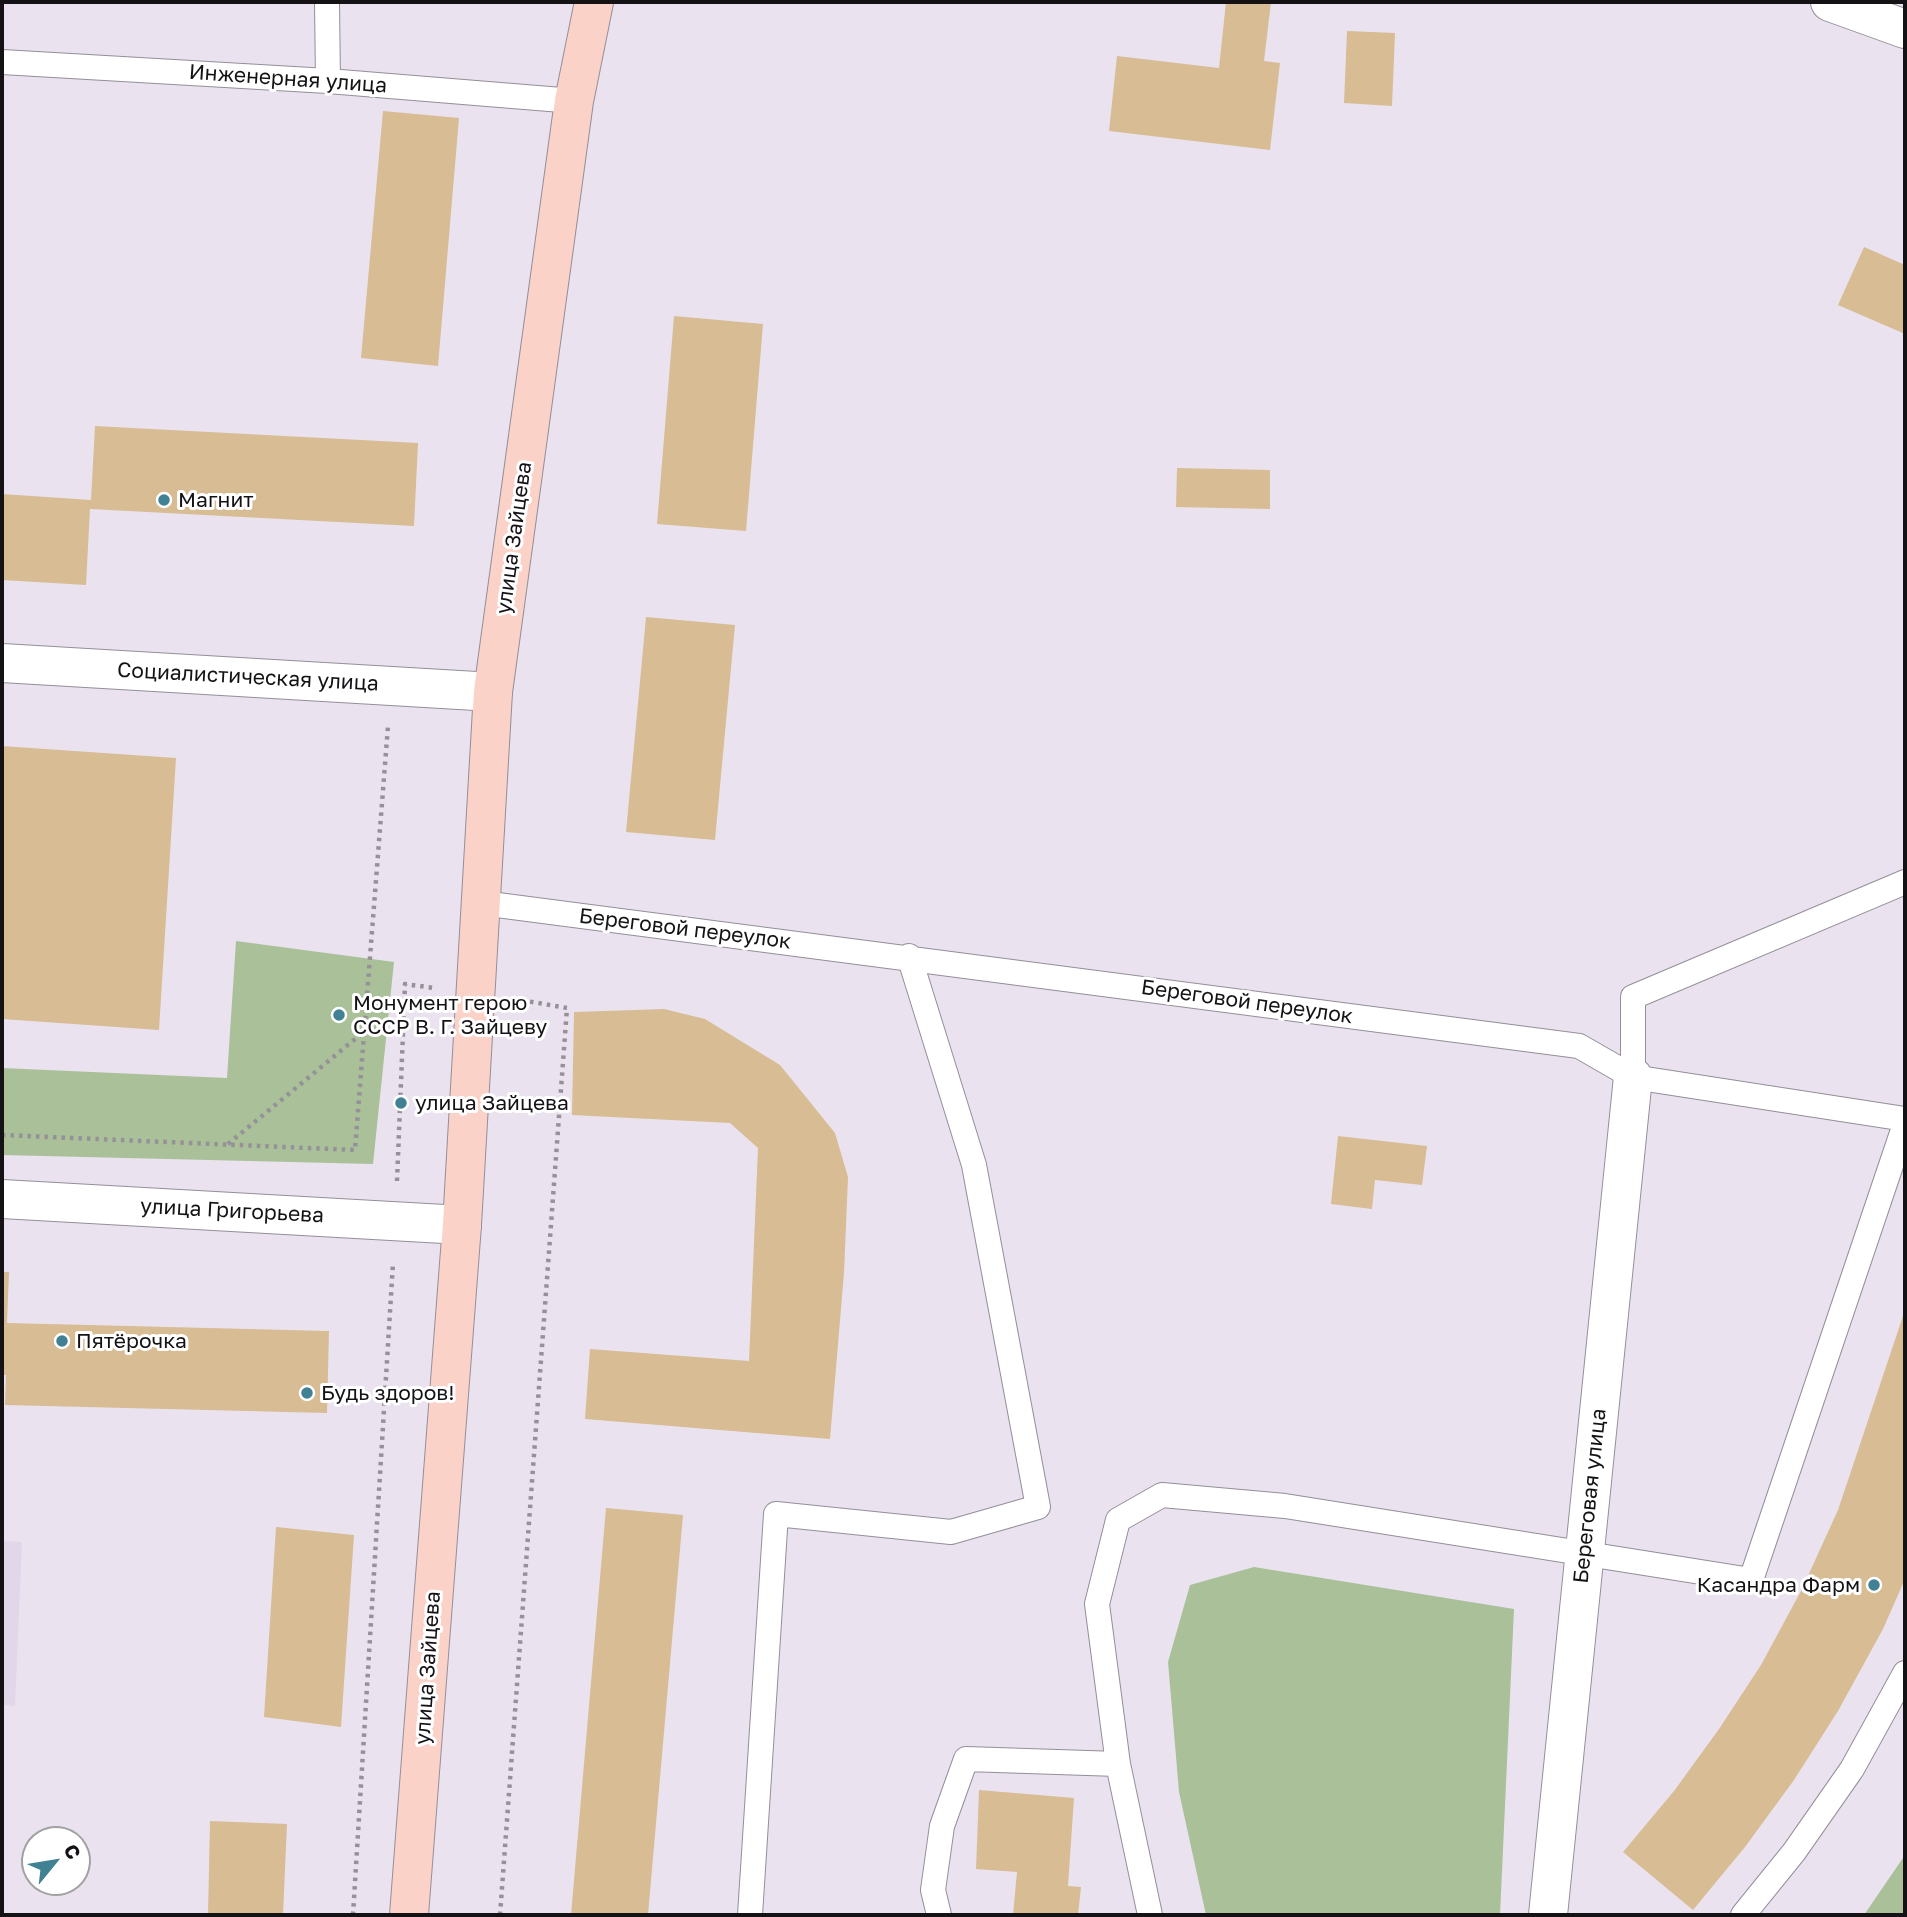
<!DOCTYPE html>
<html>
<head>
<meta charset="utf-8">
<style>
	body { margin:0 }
	#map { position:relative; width:1907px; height:1917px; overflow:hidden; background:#eae3ef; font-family:"Golos Text",sans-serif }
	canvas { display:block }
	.frame { position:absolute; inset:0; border:4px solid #151216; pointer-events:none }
	.north { position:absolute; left:21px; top:1826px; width:70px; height:70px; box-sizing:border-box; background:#fff; border:2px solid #a1a0a2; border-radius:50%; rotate:60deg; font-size:19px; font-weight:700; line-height:28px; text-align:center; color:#151216 }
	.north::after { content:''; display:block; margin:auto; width:24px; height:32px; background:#408293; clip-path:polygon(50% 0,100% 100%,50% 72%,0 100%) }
</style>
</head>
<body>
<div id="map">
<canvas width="1907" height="1917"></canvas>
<div class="frame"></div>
<div class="north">С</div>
</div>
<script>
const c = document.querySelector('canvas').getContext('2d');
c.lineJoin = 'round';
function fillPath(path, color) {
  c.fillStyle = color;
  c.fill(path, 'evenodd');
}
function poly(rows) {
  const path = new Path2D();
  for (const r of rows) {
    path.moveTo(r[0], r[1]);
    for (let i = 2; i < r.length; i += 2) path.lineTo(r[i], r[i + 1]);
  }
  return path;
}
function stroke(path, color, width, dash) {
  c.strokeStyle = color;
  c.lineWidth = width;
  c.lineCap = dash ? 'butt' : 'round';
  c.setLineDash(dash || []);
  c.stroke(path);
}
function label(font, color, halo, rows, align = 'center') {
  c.font = font + ' "Golos Text",sans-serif';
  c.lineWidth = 6;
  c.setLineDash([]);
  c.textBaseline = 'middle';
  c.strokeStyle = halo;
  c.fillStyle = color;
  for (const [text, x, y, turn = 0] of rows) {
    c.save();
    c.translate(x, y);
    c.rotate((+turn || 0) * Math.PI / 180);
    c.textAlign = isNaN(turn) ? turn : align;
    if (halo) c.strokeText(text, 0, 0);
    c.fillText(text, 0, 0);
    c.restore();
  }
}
fillPath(poly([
	[2,1541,22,1542,15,1706,2,1705]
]), '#e1d7e9');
fillPath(poly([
	[236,941,394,962,373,1164,2,1155,2,1068,227,1078],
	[1254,1567,1514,1609,1500,1915,1206,1915,1179,1792,1168,1662,1190,1585],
	[1905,1855,1905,1915,1864,1915]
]), '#a9c099');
fillPath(poly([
	[1226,2,1271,2,1264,61,1280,63,1270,150,1109,131,1117,56,1219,68],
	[1347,31,1395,33,1392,106,1344,103],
	[383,111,459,118,438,366,361,358],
	[1864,247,1905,265,1905,334,1838,305],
	[674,316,763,324,746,531,657,524],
	[95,426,418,443,414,526,90,509,86,585,2,580,2,494,91,500],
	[1177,468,1270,470,1270,509,1176,507],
	[646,617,735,625,715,840,626,832],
	[2,746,176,758,159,1030,2,1019],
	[664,1009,705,1019,780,1065,835,1133,848,1177,844,1273,830,1439,585,1419,590,1349,749,1361,758,1148,730,1123,572,1115,574,1012],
	[1338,1136,1427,1146,1422,1185,1375,1180,1372,1209,1331,1204],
	[2,1272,9,1272,7,1323,329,1331,327,1413,5,1405,6,1375,2,1375],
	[1905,1310,1905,1579,1883,1629,1838,1711,1794,1780,1745,1847,1693,1910,1623,1852,1674,1791,1719,1729,1761,1665,1802,1589,1838,1510],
	[606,1508,683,1515,648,1915,571,1915],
	[276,1527,354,1535,341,1727,264,1717],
	[979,1790,1074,1798,1068,1886,1081,1887,1078,1915,1013,1915,1017,1872,976,1869],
	[210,1821,287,1824,283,1915,208,1915]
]), '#d7bc94');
const service = poly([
	[327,2,328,81],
	[2,62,328,81,574,101],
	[482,903,1579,1046,1633,1077,1633,997,1905,882],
	[1633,1077,1905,1119],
	[750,1915,776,1514,951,1532,1038,1507,974,1165,909,956],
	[939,1915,933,1890,942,1826,966,1759,1118,1764],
	[1150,1915,1118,1764,1097,1604,1118,1520,1162,1495,1285,1506,1751,1580,1905,1124],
	[1743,1915,1794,1852,1852,1769,1905,1673]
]);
const minor = poly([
	[1830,2,1905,29],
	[2,663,493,692],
	[2,1199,462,1225],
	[1548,1915,1633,1077]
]);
const secondary = poly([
	[409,1915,462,1225,493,692,574,101,594,2]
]);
stroke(service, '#948e99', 26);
stroke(minor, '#948e99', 40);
stroke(secondary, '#948e99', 40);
stroke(poly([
	[2,1135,355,1150,388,726],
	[228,1144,366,1030],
	[397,1181,405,984,434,988],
	[353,1915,393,1263],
	[500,1915,567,1008,515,999]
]), '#969199', 4.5, [3.5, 5]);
stroke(service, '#fff', 24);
stroke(minor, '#fff', 38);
stroke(secondary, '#fbd2c8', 38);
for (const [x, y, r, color] of [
	[164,500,7,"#408293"],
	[339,1015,7,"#408293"],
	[401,1103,7,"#408293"],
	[62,1341,7,"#408293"],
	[307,1393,7,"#408293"],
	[1874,1585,7,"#408293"]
]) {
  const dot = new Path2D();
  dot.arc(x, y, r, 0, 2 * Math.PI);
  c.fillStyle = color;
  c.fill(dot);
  stroke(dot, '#fff', 2.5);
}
label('21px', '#151216', '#fff', [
	["Инженерная улица",288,79,4],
	["улица Зайцева",514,538,-82],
	["Социалистическая улица",248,677,3],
	["Береговой переулок",685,929,7],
	["Береговой переулок",1247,1002,8],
	["улица Григорьева",232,1211,3],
	["Береговая улица",1590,1496,-84],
	["улица Зайцева",428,1668,-86]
]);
label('21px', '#151216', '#fff', [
	["Магнит",178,500],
	["Монумент герою",353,1003],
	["СССР В. Г. Зайцеву",353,1027],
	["улица Зайцева",415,1103],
	["Пятёрочка",76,1341],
	["Будь здоров!",321,1393],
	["Касандра Фарм",1860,1585,"right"]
], 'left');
</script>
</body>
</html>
